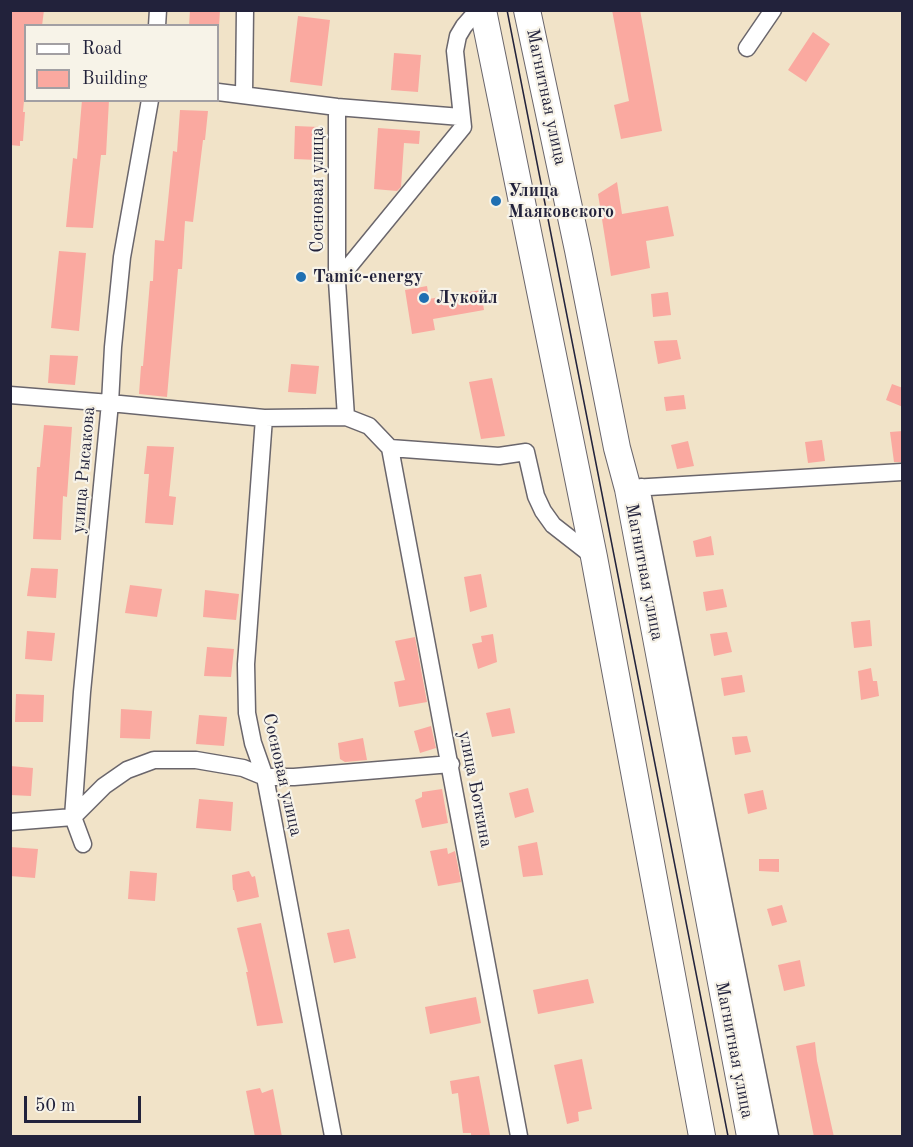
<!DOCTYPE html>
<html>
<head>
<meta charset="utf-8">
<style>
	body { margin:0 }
	#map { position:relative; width:913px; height:1147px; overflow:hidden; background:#f1e3c8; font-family:"Old Standard TT",serif }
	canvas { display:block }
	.frame { position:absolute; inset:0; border:12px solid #22223b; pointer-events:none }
	.legend { position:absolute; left:24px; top:24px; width:195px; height:78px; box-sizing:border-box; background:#f7f3e8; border:2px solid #a29fa3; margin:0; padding:8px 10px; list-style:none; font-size:18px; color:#22223b }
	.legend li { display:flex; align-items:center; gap:12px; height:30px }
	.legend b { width:30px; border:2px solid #a29fa3 }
	.scale { position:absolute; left:24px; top:1096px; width:117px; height:27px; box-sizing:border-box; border:3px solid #22223b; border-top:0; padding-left:8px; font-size:18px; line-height:21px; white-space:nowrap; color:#22223b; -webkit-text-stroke:4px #f7f3e8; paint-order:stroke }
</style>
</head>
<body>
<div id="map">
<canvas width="913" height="1147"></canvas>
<div class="frame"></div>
<ul class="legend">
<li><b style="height:8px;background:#fff"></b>Road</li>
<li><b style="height:16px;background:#faa9a0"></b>Building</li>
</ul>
<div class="scale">50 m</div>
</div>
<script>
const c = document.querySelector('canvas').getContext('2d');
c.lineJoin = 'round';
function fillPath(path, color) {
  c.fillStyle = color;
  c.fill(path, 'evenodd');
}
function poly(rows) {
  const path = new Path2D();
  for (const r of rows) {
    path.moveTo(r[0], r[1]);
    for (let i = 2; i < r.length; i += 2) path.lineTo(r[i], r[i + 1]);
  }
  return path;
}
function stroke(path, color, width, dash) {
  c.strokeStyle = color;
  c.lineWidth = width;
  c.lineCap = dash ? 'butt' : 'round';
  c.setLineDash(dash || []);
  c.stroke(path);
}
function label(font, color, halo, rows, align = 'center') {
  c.font = font + ' "Old Standard TT",serif';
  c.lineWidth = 4.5;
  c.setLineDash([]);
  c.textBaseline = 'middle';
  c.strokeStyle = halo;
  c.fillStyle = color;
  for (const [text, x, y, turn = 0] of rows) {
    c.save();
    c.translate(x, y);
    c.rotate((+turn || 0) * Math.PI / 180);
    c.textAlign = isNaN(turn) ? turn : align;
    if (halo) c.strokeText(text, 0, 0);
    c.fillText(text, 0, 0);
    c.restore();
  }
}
fillPath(poly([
	[12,10,44,10,42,26,26,26,26,77,23,112,25,112,23,141,20,141,20,146,10,145],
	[190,10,220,10,219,26,189,26],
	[612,10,640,10,662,131,621,139,614,105,629,101],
	[298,16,330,20,322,86,290,82],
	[813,32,830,44,806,82,788,70],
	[394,53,421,55,418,92,391,90],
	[82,100,109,100,106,155,101,155,93,228,66,227,73,158,77,159],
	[180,110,208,111,205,140,203,140,193,222,185,221,182,269,178,269,167,397,139,394,141,366,143,366,150,281,153,281,155,240,164,241,173,151,177,152],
	[295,126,319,127,318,160,294,159],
	[378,128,420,131,419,144,404,143,401,187,397,191,374,189],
	[617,182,622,214,668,206,674,236,646,241,650,268,611,276,598,194],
	[59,251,86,253,79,331,51,328],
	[427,286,429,299,481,290,484,310,433,319,435,330,412,334,405,290],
	[668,292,671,315,653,317,651,294],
	[677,340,681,359,658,364,654,341],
	[50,355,78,356,75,385,48,383],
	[291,364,319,366,316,394,288,392],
	[492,378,505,436,481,439,469,382],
	[892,384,903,388,903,407,886,400],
	[684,395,686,409,666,411,664,397],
	[44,425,72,427,67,497,63,496,61,540,33,539,37,467,40,467],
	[903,431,903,462,894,462,890,432],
	[822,440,825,461,808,463,805,442],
	[688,441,694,466,677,469,671,445],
	[147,446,174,447,169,496,176,497,173,525,145,523,149,474,144,474],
	[711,536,714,555,696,557,693,541],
	[31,568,58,569,56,598,27,596],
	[481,574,487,607,470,612,464,577],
	[130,585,162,589,157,617,125,613],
	[723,589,727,607,706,611,703,592],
	[205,590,239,594,236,620,203,617],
	[870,620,872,646,854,648,851,622],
	[27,631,55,633,52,661,25,659],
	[727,632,732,652,714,656,710,634],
	[493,634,497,662,478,669,472,644,482,642,481,636],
	[415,637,427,702,399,707,394,682,405,680,395,641],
	[207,647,234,649,231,677,204,676],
	[871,668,873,681,877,681,879,696,861,700,858,671],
	[742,675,745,692,724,696,721,678],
	[16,694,44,695,43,722,15,722],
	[510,708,515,733,492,737,486,713],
	[121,709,152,711,150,739,120,738],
	[199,715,227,717,224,746,196,744],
	[431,726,436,748,420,753,414,731],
	[747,736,751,752,735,755,732,737],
	[363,738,367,760,345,762,340,759,338,743],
	[10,766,33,768,31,796,10,795],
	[528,788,534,812,515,818,509,793],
	[442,789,448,823,422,828,415,800,422,797,422,792],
	[763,790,767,809,748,814,744,794],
	[199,799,233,802,231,831,196,828],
	[537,842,543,875,523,877,518,846],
	[10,847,38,849,35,878,10,876],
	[447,848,448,854,455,851,461,882,438,886,430,851],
	[759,859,779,859,779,872,759,871],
	[130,871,157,873,155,901,128,899],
	[249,871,252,877,255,876,259,897,237,902,234,890,233,890,232,875],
	[782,905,787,922,772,926,767,909],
	[261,923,283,1023,257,1026,246,972,248,972,237,928],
	[349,929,356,958,334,963,327,933],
	[800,960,805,986,784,991,778,965],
	[588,979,594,1003,538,1014,533,990],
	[476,997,481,1023,430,1034,425,1007],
	[815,1042,817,1061,834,1137,814,1137,796,1046],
	[582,1059,592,1109,578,1112,579,1121,567,1124,554,1065],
	[479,1076,490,1135,471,1137,471,1133,463,1133,458,1093,452,1094,450,1081],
	[260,1088,262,1093,273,1089,282,1137,255,1137,246,1091]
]), '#faa9a0');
const minor = poly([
	[157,26,158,10],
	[747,48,773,10],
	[218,92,337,107,461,117],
	[244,95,245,10],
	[337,107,337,281,346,417],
	[337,281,463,127,455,51,458,36,464,26,471,18,485,10],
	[10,395,110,403,264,418,346,417,369,426,390,448,499,456,526,452,536,496,543,511,553,525,594,557],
	[264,418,246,664,247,713,253,743,265,777,333,1136],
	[390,448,519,1136],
	[641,487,770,1136],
	[632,488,902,472],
	[10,822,73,817,104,786,127,770,154,760,196,760,243,768,265,777,294,777,451,764],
	[83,844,73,817,82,692,110,403,113,347,122,257,150,100]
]);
const primary = poly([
	[483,10,594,557,702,1136],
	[527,10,578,250,617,448,628,489,750,1136]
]);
stroke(minor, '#6a666c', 19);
stroke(primary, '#6a666c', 28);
stroke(minor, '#fff', 16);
stroke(primary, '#fff', 26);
stroke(poly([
	[507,10,728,1136]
]), '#22223b', 1.5);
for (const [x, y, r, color] of [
	[496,201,6,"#1f6fb2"],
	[301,277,6,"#1f6fb2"],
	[424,298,6,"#1f6fb2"]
]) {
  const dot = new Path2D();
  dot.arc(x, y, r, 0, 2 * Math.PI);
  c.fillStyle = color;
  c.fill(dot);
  stroke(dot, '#f7f3e8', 2);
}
label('18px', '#22223b', '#f7f3e8', [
	["Магнитная улица",546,97,78],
	["Сосновая улица",318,190,-90],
	["улица Рысакова",84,470,-85],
	["Магнитная улица",644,572,79],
	["Сосновая улица",282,775,77],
	["улица Боткина",475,789,79],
	["Магнитная улица",734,1050,79]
]);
label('bold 18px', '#22223b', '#f7f3e8', [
	["Улица",508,191],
	["Маяковского",508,212],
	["Tamic-energy",313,277],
	["Лукойл",436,298]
], 'left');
</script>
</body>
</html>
